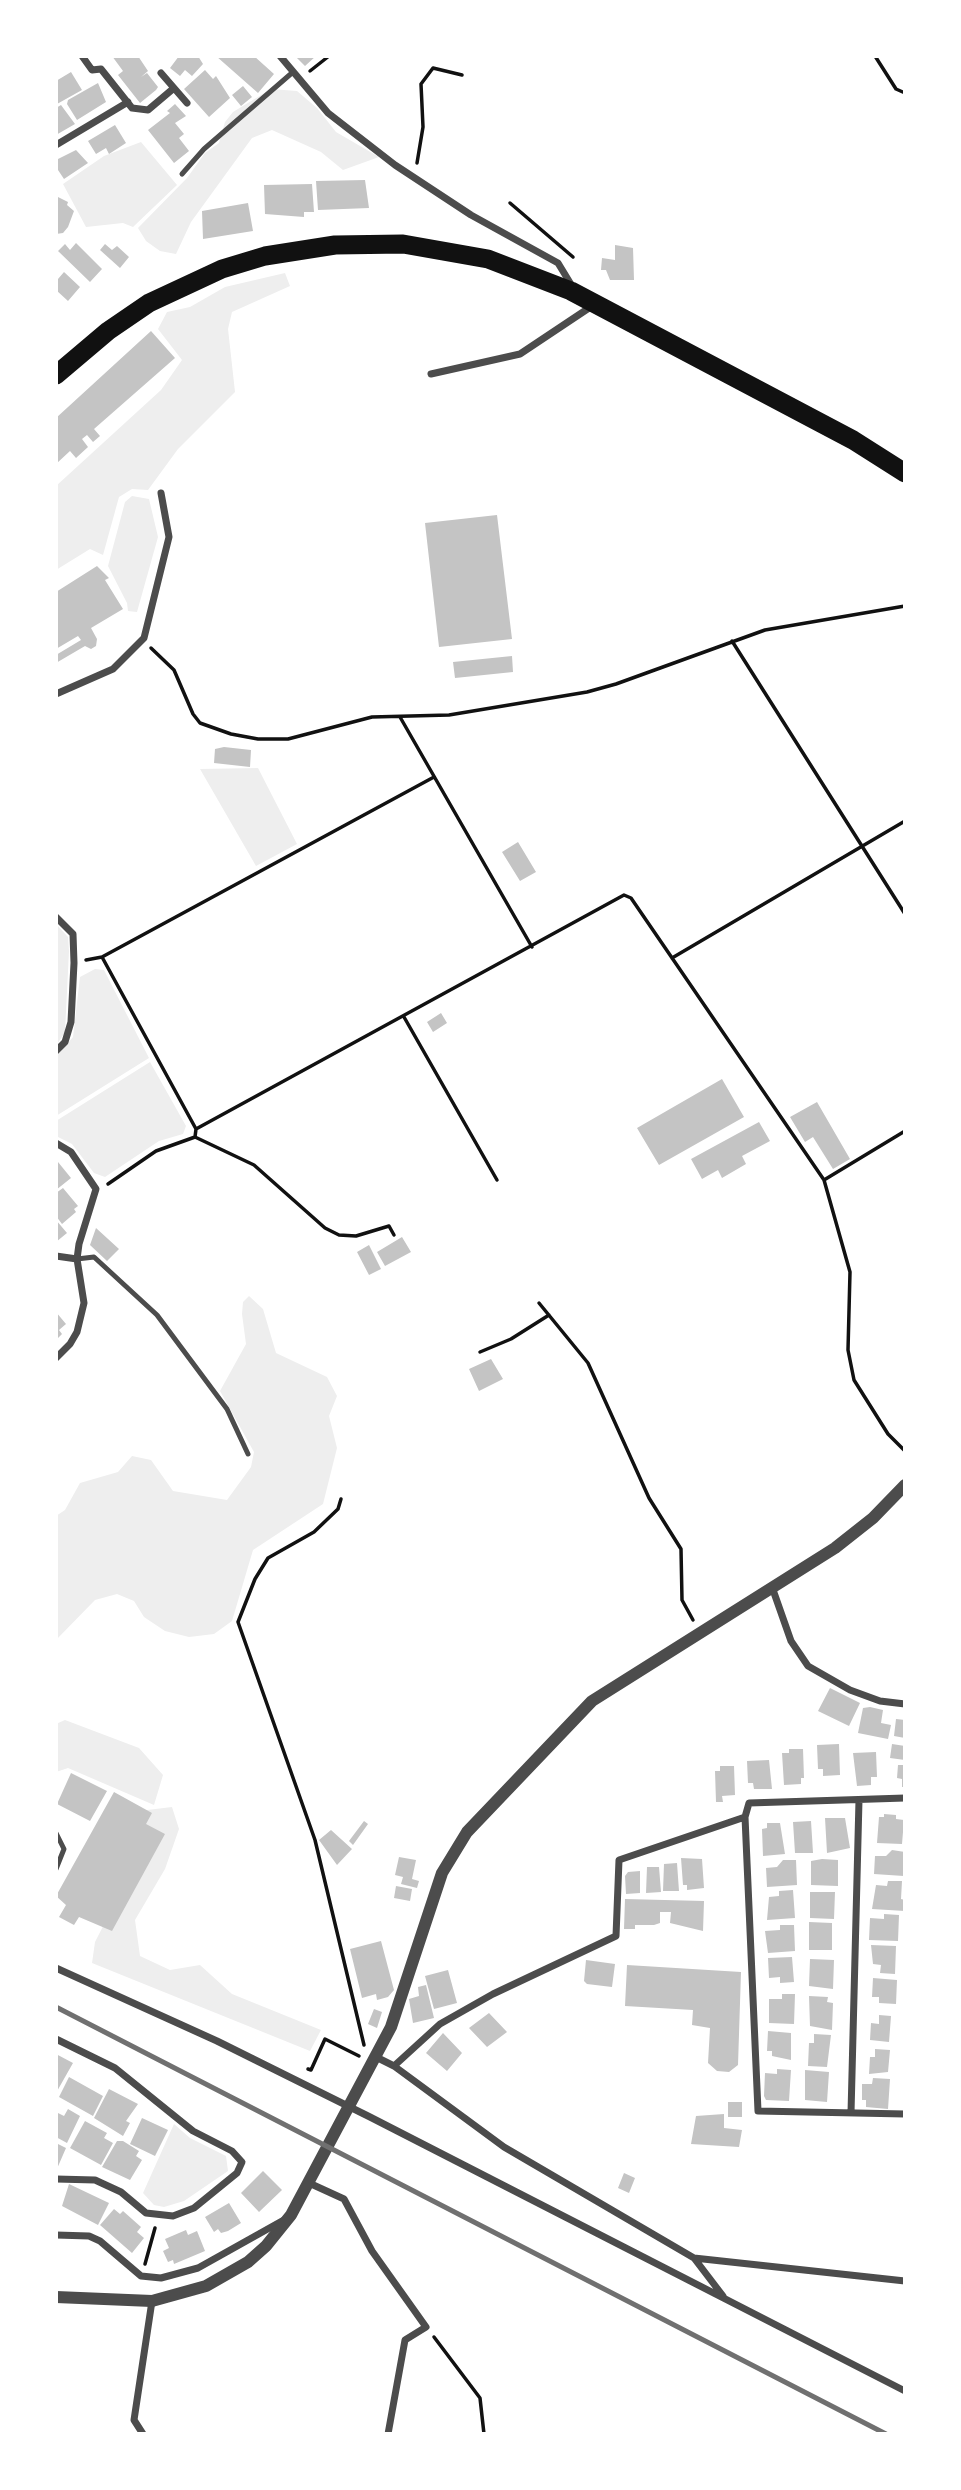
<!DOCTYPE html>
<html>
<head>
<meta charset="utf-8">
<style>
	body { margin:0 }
	#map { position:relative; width:961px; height:2490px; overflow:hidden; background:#fff; font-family:"PT Sans",sans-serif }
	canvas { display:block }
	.frame { position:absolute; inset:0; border:58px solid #fff; pointer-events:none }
</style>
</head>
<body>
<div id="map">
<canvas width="961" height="2490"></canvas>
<div class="frame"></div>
</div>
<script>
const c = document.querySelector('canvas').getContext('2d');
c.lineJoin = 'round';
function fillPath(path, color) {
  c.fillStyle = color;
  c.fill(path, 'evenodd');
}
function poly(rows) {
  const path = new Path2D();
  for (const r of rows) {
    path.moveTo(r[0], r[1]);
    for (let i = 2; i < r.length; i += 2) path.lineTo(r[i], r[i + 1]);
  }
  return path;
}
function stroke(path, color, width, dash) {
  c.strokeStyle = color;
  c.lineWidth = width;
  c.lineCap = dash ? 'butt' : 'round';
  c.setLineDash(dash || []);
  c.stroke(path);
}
fillPath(poly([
	[271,89,297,91,317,108,336,132,379,157,343,170,321,152,272,130,252,138,191,222,176,254,160,251,146,241,138,228,187,178,205,153,219,143,225,122,233,112],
	[141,142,177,185,133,227,123,223,86,227,63,184,104,156],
	[285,273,290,286,232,312,228,329,235,392,178,449,148,490,132,489,119,497,103,555,90,549,56,570,56,486,161,390,182,360,158,329,167,312,190,307,225,287],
	[132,496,149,499,158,537,137,612,128,611,127,603,108,566,125,502],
	[258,768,297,844,256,866,200,769],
	[56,924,68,937,69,951,65,1032,56,1046],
	[95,969,104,970,149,1058,56,1116,56,1057,73,1037,80,977],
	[150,1062,186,1126,183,1134,159,1141,105,1177,94,1173,72,1144,56,1136,56,1121],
	[249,1296,263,1309,276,1353,327,1377,337,1396,329,1416,337,1448,323,1504,253,1550,232,1621,214,1634,189,1637,165,1631,144,1617,134,1601,117,1594,95,1600,56,1640,56,1516,65,1510,80,1483,118,1472,132,1456,151,1460,173,1491,227,1500,251,1467,254,1452,220,1391,246,1344,242,1314,243,1302],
	[65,1720,139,1748,163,1775,154,1805,68,1768,56,1772,56,1724],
	[172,1807,179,1829,165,1869,135,1920,140,1956,170,1970,200,1965,232,1994,321,2030,310,2051,92,1963,95,1942,116,1901,139,1811],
	[174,2124,190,2138,226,2156,228,2171,184,2201,164,2207,154,2205,143,2193]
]), '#eee');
fillPath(poly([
	[112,56,138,56,148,71,141,77,147,73,158,87,156,90,140,103,118,75,123,71],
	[179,56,198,56,203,64,192,76,185,70,180,76,170,68],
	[216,56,254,56,274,74,258,93],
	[295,56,316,56,305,66],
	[205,70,213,79,216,76,230,98,209,117,184,89],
	[71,72,82,90,57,104,56,81],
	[98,83,106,102,77,120,67,104,68,100],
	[243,86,252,97,241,106,232,95],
	[175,104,186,116,175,123,184,134,179,138,189,151,174,163,148,130,170,113,167,111],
	[61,105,75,124,56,135,56,108],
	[115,125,126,143,109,154,106,148,96,154,88,141],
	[76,150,88,163,64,179,56,167,56,160],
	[365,180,369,208,318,210,316,181],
	[312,184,314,212,304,212,304,217,265,214,264,185],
	[56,196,68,202,67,205,74,211,68,227,63,233,56,234],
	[248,203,253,231,203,239,202,211],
	[76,243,102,269,90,282,58,251,65,244,70,250],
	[105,244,112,250,117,246,129,257,120,268,100,250],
	[615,245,633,248,634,280,610,280,606,270,601,270,602,258,615,260],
	[64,272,80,287,68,301,56,290,56,277,58,279],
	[151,331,175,358,94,429,100,436,93,442,87,435,82,439,88,447,76,458,70,451,56,464,56,418],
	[497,515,512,639,439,647,425,523],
	[97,566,109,578,105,580,123,609,91,628,97,639,96,646,91,649,85,646,56,663,56,655,81,640,78,636,56,649,56,592],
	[512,656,513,672,455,678,453,662],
	[224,747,251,750,250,767,214,763,215,749],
	[518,842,536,872,520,881,502,852],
	[441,1013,447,1023,433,1032,427,1022],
	[722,1079,744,1117,659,1165,637,1128],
	[817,1102,850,1159,833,1169,813,1137,805,1142,790,1117],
	[759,1122,770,1141,742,1156,746,1164,722,1178,718,1170,702,1179,691,1159],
	[58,1162,71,1178,56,1190,56,1163],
	[63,1188,78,1206,74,1209,76,1212,62,1224,56,1216,56,1193],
	[56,1220,67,1233,56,1242],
	[96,1228,119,1249,107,1261,90,1245],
	[402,1237,411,1252,385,1266,377,1252],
	[369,1245,381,1269,369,1275,357,1252],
	[56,1312,66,1324,59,1330,62,1334,56,1340],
	[491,1359,503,1379,479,1391,469,1369],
	[830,1688,860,1703,849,1726,818,1711],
	[870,1707,883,1710,881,1723,891,1725,888,1739,858,1733,863,1708],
	[896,1719,905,1720,905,1738,894,1736],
	[839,1744,840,1775,823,1776,823,1769,818,1769,817,1745],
	[892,1744,905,1746,905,1760,890,1758],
	[789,1749,803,1749,804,1778,801,1778,801,1784,784,1785,782,1753,789,1753],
	[876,1752,877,1777,871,1777,871,1785,857,1786,853,1753],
	[769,1760,772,1789,754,1789,753,1783,748,1783,747,1761],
	[898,1765,905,1765,905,1787,902,1787,902,1779,897,1778],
	[720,1766,734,1766,735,1795,722,1796,723,1802,716,1802,715,1771,720,1771],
	[71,1773,107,1791,90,1821,57,1804],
	[114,1792,152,1813,146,1824,165,1834,112,1931,79,1917,74,1925,59,1917,66,1905,56,1896],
	[884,1814,896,1815,896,1819,904,1820,902,1844,877,1843,879,1817,884,1817],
	[825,1818,845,1818,850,1848,827,1853],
	[364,1821,368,1824,353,1845,349,1841],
	[811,1821,813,1853,795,1853,793,1822],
	[767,1823,780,1823,785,1854,763,1856,762,1829,767,1828],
	[331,1830,352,1849,337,1865,319,1840],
	[892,1850,905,1852,904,1876,874,1874,875,1856,886,1856],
	[399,1857,416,1860,412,1879,419,1881,417,1888,401,1884,403,1877,395,1875],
	[681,1858,702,1859,704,1888,687,1890,687,1885,683,1885],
	[822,1859,838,1860,838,1886,811,1885,811,1861],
	[783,1860,796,1860,797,1885,767,1887,766,1868,777,1867],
	[677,1863,679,1891,663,1891,664,1864],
	[647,1867,659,1867,661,1892,646,1893],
	[640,1871,640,1893,626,1894,625,1876,628,1872],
	[888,1881,902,1881,901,1899,905,1900,905,1911,872,1909,876,1885,887,1886],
	[396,1886,412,1889,410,1901,394,1898],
	[793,1890,795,1918,767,1920,769,1897,779,1896,779,1891],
	[810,1892,835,1892,834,1919,810,1918],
	[625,1899,704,1901,703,1931,670,1923,671,1912,660,1912,660,1923,654,1925,635,1925,635,1929,624,1929],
	[884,1914,899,1915,898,1941,869,1940,870,1918,884,1919],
	[809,1922,832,1923,832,1950,809,1950],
	[780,1925,794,1925,795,1951,768,1953,765,1931,780,1930],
	[381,1941,394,1990,388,1997,377,2000,376,1994,362,1998,350,1949],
	[871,1945,896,1946,895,1974,880,1973,881,1965,873,1964],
	[792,1957,794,1982,780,1983,780,1977,769,1978,768,1958],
	[810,1959,834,1960,833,1989,809,1986],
	[586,1960,615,1964,612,1987,587,1984,584,1981],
	[627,1965,741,1972,738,2065,729,2072,717,2071,708,2063,710,2028,692,2025,693,2010,625,2006],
	[448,1970,457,2003,434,2009,425,1976],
	[873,1978,897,1980,896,2004,879,2003,879,1997,872,1997],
	[426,1985,434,2018,413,2023,409,1999,419,1996,418,1987],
	[782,1994,795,1994,794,2024,769,2023,769,1999,782,1999],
	[809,1996,828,1997,827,2002,833,2003,832,2030,810,2026],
	[374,2009,382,2012,377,2028,368,2024],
	[489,2013,507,2032,487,2047,469,2028],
	[879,2015,891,2016,889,2042,870,2040,871,2023,879,2024],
	[768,2031,791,2033,791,2060,772,2056,772,2051,767,2051],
	[443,2033,462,2053,447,2071,426,2053],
	[814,2034,831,2035,827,2067,808,2066,809,2043,814,2043],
	[875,2049,890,2050,888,2072,869,2074,870,2057,875,2057],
	[56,2054,73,2063,56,2093],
	[777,2069,791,2070,789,2101,766,2100,764,2096,765,2073,777,2074],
	[805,2070,829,2072,827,2102,805,2100],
	[69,2077,103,2096,93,2116,59,2097],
	[873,2078,890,2079,888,2109,866,2107,866,2100,862,2100,862,2084,872,2084],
	[109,2089,138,2104,126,2121,130,2123,123,2136,94,2118],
	[728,2102,742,2102,742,2117,728,2117],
	[68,2109,80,2116,67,2143,56,2137,56,2112,64,2116],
	[724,2114,724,2128,742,2130,739,2147,691,2144,696,2116],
	[142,2118,168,2130,155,2156,130,2144],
	[85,2121,107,2133,104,2138,113,2143,101,2165,70,2148],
	[117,2141,123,2141,139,2151,136,2156,142,2160,130,2180,102,2167],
	[56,2143,66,2148,56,2171],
	[263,2171,282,2190,259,2212,241,2193],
	[624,2173,635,2178,629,2193,618,2188],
	[69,2184,109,2203,98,2225,62,2206],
	[229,2203,241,2223,228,2231,221,2233,218,2229,214,2232,205,2217],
	[114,2209,120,2214,123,2211,141,2227,137,2232,144,2238,132,2253,100,2225],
	[186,2230,188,2235,197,2231,205,2251,174,2264,173,2260,168,2262,163,2251,169,2248,165,2239]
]), '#c4c4c4');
stroke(poly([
	[875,56,896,89,905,93],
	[310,71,329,56],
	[417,163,423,127,421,84,433,68,462,75],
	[510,203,573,257],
	[732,641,905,914],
	[151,648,174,670,193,714,200,723,231,734,258,739,288,739,372,717,449,715,587,692,616,684,765,630,905,606],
	[400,717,532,947],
	[102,957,196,1129],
	[672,958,905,821],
	[86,960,102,957,434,777],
	[404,1017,497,1180],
	[195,1137,196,1129,624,895,631,898,824,1180,850,1272,848,1350,854,1380,888,1434,905,1451],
	[824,1180,905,1131],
	[108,1184,156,1151,195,1137,254,1165,325,1228,339,1235,356,1236,389,1226,394,1235],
	[539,1303,588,1363,649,1498,681,1549,682,1600,693,1620],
	[480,1352,511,1339,549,1315],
	[341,1499,338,1509,314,1532,268,1558,255,1579,238,1622,315,1840,364,2045],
	[308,2069,311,2070,325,2039,359,2056],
	[145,2264,155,2228],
	[434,2337,480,2398,484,2434]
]), '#111', 3.5);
stroke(poly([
	[182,174,204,149,293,72],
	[77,1259,94,1257,157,1315,227,1409,248,1454],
	[56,1833,64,1849,56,1869]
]), '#4c4c4c', 5);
stroke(poly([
	[82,56,92,70,101,69,132,108,148,110,174,88],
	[280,56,328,113,395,165,471,215,558,263,572,286],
	[161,73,187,103],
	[56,145,128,102],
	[431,374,520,354,592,306],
	[56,694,113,669,144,638,169,537,161,493],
	[56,917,73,934,74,963,71,1022,65,1042,56,1051],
	[56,1143,71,1152,96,1189,79,1244,77,1259,84,1303,77,1332,70,1344,56,1358],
	[56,1256,77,1259],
	[772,1587,791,1641,808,1666,850,1690,880,1701,905,1704],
	[905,1798,749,1803,745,1817,758,2111,905,2114],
	[56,1968,217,2041,370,2117,905,2391],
	[56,2039,115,2068,193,2131,232,2151,242,2162,237,2173,194,2208,173,2216,146,2213,121,2192,95,2180,56,2179],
	[376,2057,394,2066,504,2147,694,2258,723,2296],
	[394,2066,440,2024,493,1994,616,1936,619,1860,745,1817],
	[851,2113,859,1800],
	[309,2183,344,2199,372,2251,426,2327,405,2340,388,2434],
	[56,2235,89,2236,100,2241,141,2276,161,2278,198,2268,282,2221],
	[694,2258,905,2281],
	[143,2434,134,2420,152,2301]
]), '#4c4c4c', 7);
stroke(poly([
	[56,2297,152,2301,206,2286,248,2262,266,2246,291,2215,391,2027,442,1873,467,1832,592,1701,835,1548,873,1518,905,1485]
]), '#4c4c4c', 12);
stroke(poly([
	[56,375,108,331,149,303,222,269,265,256,335,245,403,244,488,259,571,291,853,440,905,473]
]), '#111', 19);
stroke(poly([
	[56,2007,886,2434]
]), '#707070', 5);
</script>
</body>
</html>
